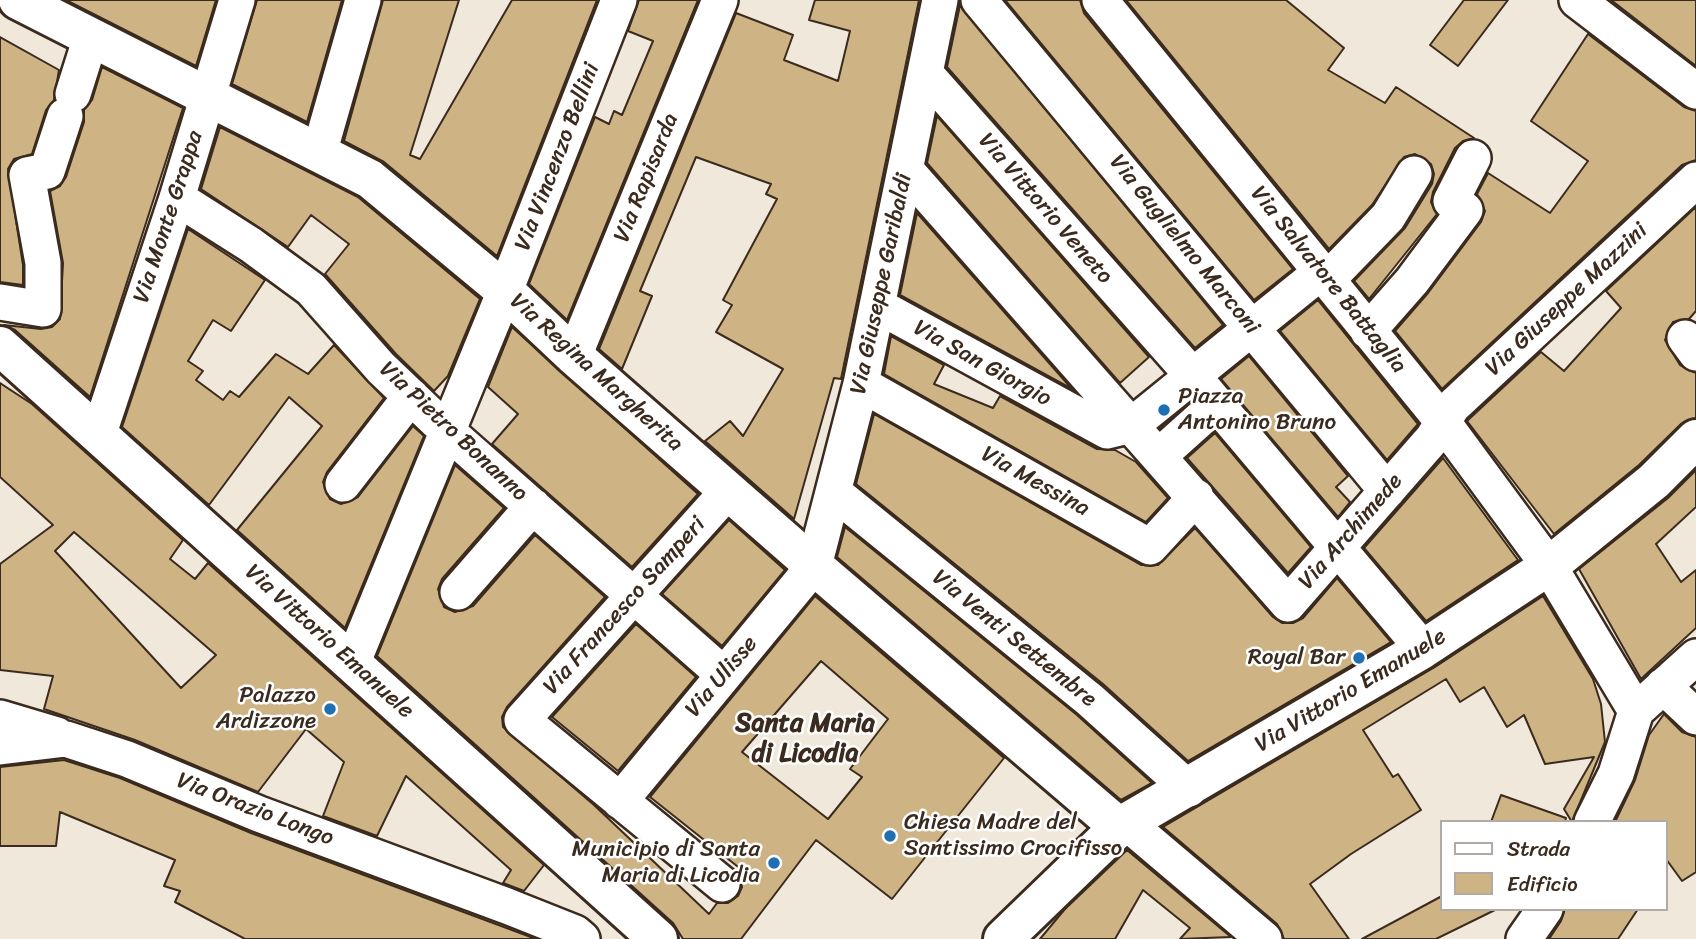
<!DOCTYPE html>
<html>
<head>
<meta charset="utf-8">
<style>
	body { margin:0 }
	#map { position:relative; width:1696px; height:939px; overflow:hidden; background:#f0e8da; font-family:Sriracha,sans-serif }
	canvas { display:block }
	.legend { position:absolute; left:1440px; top:820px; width:228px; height:91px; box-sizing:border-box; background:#fff; border:2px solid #b1aaa5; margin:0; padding:9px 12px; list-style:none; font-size:21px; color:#3b2a1e }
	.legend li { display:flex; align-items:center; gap:14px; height:35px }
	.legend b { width:35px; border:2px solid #b1aaa5 }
</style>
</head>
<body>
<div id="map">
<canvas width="1696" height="939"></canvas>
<ul class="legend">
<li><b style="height:9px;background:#fff"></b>Strada</li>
<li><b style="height:19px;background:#ceb384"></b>Edificio</li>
</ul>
</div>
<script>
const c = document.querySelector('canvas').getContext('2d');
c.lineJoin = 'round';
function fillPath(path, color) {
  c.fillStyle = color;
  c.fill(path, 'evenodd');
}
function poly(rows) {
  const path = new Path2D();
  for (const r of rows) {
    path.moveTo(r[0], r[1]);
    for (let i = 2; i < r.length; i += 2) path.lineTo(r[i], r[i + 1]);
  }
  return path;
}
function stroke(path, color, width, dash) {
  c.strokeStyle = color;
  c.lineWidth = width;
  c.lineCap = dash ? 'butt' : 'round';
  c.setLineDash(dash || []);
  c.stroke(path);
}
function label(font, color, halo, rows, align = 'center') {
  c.font = font + ' Sriracha,sans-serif';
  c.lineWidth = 5;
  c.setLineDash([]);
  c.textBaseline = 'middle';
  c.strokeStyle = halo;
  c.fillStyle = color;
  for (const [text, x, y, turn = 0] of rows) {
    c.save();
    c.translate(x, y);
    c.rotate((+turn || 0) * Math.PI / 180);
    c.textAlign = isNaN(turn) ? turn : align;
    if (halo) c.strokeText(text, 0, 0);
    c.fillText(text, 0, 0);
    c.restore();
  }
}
const building = poly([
	[66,0,216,0,196,66,66,0],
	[257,0,342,0,307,122,232,84,257,0],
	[383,0,459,0,410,155,420,159,512,0,597,0,497,256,384,162,344,141,383,0],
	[639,0,698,0,567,320,529,284,595,117,609,124,614,111,622,115,653,41,628,31,639,0],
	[815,0,919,0,841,379,834,378,794,519,705,441,730,421,743,436,783,369,716,332,732,305,723,300,777,199,766,194,771,184,696,157,640,291,652,296,622,369,599,349,736,13,793,35,784,60,838,81,850,31,809,20,815,0],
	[1005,0,1080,0,1084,13,1293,269,1254,300,1005,0],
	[1126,0,1286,0,1344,48,1328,70,1385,103,1396,87,1474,138,1463,141,1455,148,1433,192,1431,202,1437,214,1369,299,1354,281,1405,228,1432,184,1434,174,1431,164,1415,154,1404,157,1372,205,1329,249,1126,0],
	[1464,0,1508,0,1458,66,1430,45,1464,0],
	[1611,0,1696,0,1696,66,1611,0],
	[960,5,1223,325,1195,348,947,67,960,5],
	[1588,34,1684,107,1696,111,1696,160,1682,165,1442,389,1395,331,1428,293,1481,222,1485,211,1477,194,1488,173,1550,213,1588,161,1531,121,1588,34],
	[0,37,59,70,54,100,46,110,32,154,14,159,8,169,23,265,23,285,0,282,0,37],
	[102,67,183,108,90,397,15,330,4,325,41,329,52,327,60,319,63,263,50,191,60,186,66,177,84,122,84,110,92,100,102,67],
	[937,116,1149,357,1120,383,927,163,937,116],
	[220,127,358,197,480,299,448,376,434,391,396,354,325,274,349,244,311,215,288,247,201,189,220,127],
	[1696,207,1696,311,1689,319,1673,322,1665,340,1680,365,1696,373,1696,418,1681,424,1639,465,1554,534,1467,421,1541,352,1564,371,1621,308,1606,291,1696,207],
	[917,213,1072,389,900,295,917,213],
	[188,229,265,280,231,331,213,320,188,361,203,371,196,380,223,400,230,391,239,397,276,354,308,374,334,345,384,398,327,472,323,482,330,499,341,504,358,497,413,426,424,436,345,628,237,530,322,426,289,397,209,505,122,427,188,229],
	[1318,300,1418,424,1387,460,1280,331,1318,300],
	[512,327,698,494,632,567,492,444,518,414,488,387,512,327],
	[891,336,944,365,934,384,993,408,1000,396,1097,449,1115,450,1136,462,1168,498,1146,522,884,374,891,336],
	[1249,356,1348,476,1336,487,1350,502,1338,517,1221,379,1249,356],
	[0,383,32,404,183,540,170,559,195,579,208,563,544,865,524,891,503,883,511,870,406,776,377,836,323,816,344,762,306,729,258,792,135,740,44,709,53,676,0,670,0,564,53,525,0,477,0,383],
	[74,532,216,655,181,688,55,551,74,532],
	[874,414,1141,565,1158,565,1195,528,1273,617,1282,623,1293,623,1303,618,1337,578,1391,642,1188,761,1103,684,856,484,874,414],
	[1215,433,1311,547,1288,573,1187,458,1215,433],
	[1443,458,1518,560,1426,621,1364,548,1443,458],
	[455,465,504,508,442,579,438,589,444,607,455,612,473,606,535,535,605,597,507,707,502,717,503,727,594,805,709,914,717,903,728,903,738,896,742,887,739,874,742,870,650,797,815,596,1004,758,892,899,816,840,741,939,683,939,673,923,377,656,455,465],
	[821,661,888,719,850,769,862,777,828,819,742,752,821,661],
	[1696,470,1696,507,1656,544,1681,582,1696,570,1696,628,1641,679,1579,569,1668,498,1696,470],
	[729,520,785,570,722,646,662,594,729,520],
	[845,527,1077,715,1152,783,1121,800,837,557,845,527],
	[1543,596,1593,679,1601,704,1605,742,1572,822,1564,809,1594,757,1545,764,1524,715,1507,727,1484,687,1460,702,1446,679,1363,730,1393,777,1398,774,1421,810,1351,854,1310,884,1349,939,1284,939,1277,924,1163,827,1435,667,1543,596],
	[636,624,696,677,618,771,552,717,636,624],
	[1664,714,1682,732,1696,737,1696,872,1682,881,1666,859,1666,822,1615,822,1635,780,1649,735,1664,714],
	[64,760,120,778,251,833,536,939,245,939,175,902,180,891,164,886,175,860,60,812,56,846,0,846,0,767,64,760],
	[1501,795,1566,818,1565,822,1491,822,1501,795],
	[1127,850,1231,937,1180,939,1190,928,1143,890,1115,939,1040,939,1065,909,1127,850],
	[1442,896,1442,909,1497,909,1436,939,1362,939,1442,896],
	[1565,909,1638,909,1618,939,1549,939,1561,921,1565,909]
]);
fillPath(building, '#ceb384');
stroke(building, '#3b2a1e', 2);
const street = poly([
	[979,0,1387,491],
	[1100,0,1443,422,1549,566,1636,711,1616,774,1592,822],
	[1577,0,1696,91],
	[925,73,1193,376,1423,649],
	[73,94,91,37],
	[320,150,363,0],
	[906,170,1288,604,1433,438,1452,407,1696,180],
	[177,198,251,245,311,289,381,368,447,431,724,675],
	[1327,280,1388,217,1414,174],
	[0,302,43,309,43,263,27,175,47,171,65,116],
	[878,306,1107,431,1132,425,1321,272],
	[1368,331,1412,281,1465,210,1451,201,1473,158],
	[1685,338,1696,353],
	[574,356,720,0],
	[861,384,1150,547,1196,497],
	[99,433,177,198,237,0],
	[1159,456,1217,404],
	[343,484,411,396],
	[835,493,1090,700,1189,789],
	[458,592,533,506],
	[352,664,505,291,619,0],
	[1663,686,1696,717],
	[1636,711,1696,657],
	[0,718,57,735],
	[0,747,66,739,127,759,259,814,507,906,575,933,582,939],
	[620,801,814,566,861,384,940,0],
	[1127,823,1264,939],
	[722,884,522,720,728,491],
	[1524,939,1545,909]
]);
const secondary = poly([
	[18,0,370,179,505,291,574,356,814,566,1119,827],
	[0,346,658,939],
	[1003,939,1119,827,1423,649,1549,566,1654,481,1696,439]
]);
stroke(street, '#3b2a1e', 40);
stroke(secondary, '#3b2a1e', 44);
stroke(street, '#fff', 35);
stroke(secondary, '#fff', 38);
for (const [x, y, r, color] of [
	[1164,410,7,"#1f6fb2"],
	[1359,658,7,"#1f6fb2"],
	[330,709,7,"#1f6fb2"],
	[890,836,7,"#1f6fb2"],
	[774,863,7,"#1f6fb2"]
]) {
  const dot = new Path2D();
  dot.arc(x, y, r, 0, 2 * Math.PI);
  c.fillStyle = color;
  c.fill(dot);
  stroke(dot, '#fff', 2.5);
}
label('23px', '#3b2a1e', '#fff', [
	["Via Vincenzo Bellini",558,157,-69],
	["Via Rapisarda",647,178,-68],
	["Via Vittorio Veneto",1045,209,49],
	["Via Monte Grappa",169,217,-72],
	["Via Guglielmo Marconi",1184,245,51],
	["Via Salvatore Battaglia",1328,280,51],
	["Via Giuseppe Garibaldi",882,284,-78],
	["Via Giuseppe Mazzini",1567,300,-43],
	["Via San Giorgio",982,364,29],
	["Via Regina Margherita",596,373,42],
	["Via Pietro Bonanno",453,432,43],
	["Via Messina",1035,482,29],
	["Via Archimede",1351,532,-49],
	["Via Francesco Samperi",625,606,-48],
	["Via Venti Settembre",1014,639,39],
	["Via Vittorio Emanuele",329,642,42],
	["Via Ulisse",722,677,-50],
	["Via Vittorio Emanuele",1351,691,-31],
	["Via Orazio Longo",255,810,21]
]);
label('23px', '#3b2a1e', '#fff', [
	["Piazza",1178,397,"left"],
	["Antonino Bruno",1178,423,"left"],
	["Royal Bar",1345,658],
	["Palazzo",316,696],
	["Ardizzone",316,722],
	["Chiesa Madre del",904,823,"left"],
	["Santissimo Crocifisso",904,849,"left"],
	["Municipio di Santa",760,850],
	["Maria di Licodia",760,876]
], 'right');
label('bold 26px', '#3b2a1e', '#fff', [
	["Santa Maria",805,724],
	["di Licodia",805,754]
]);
</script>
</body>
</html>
